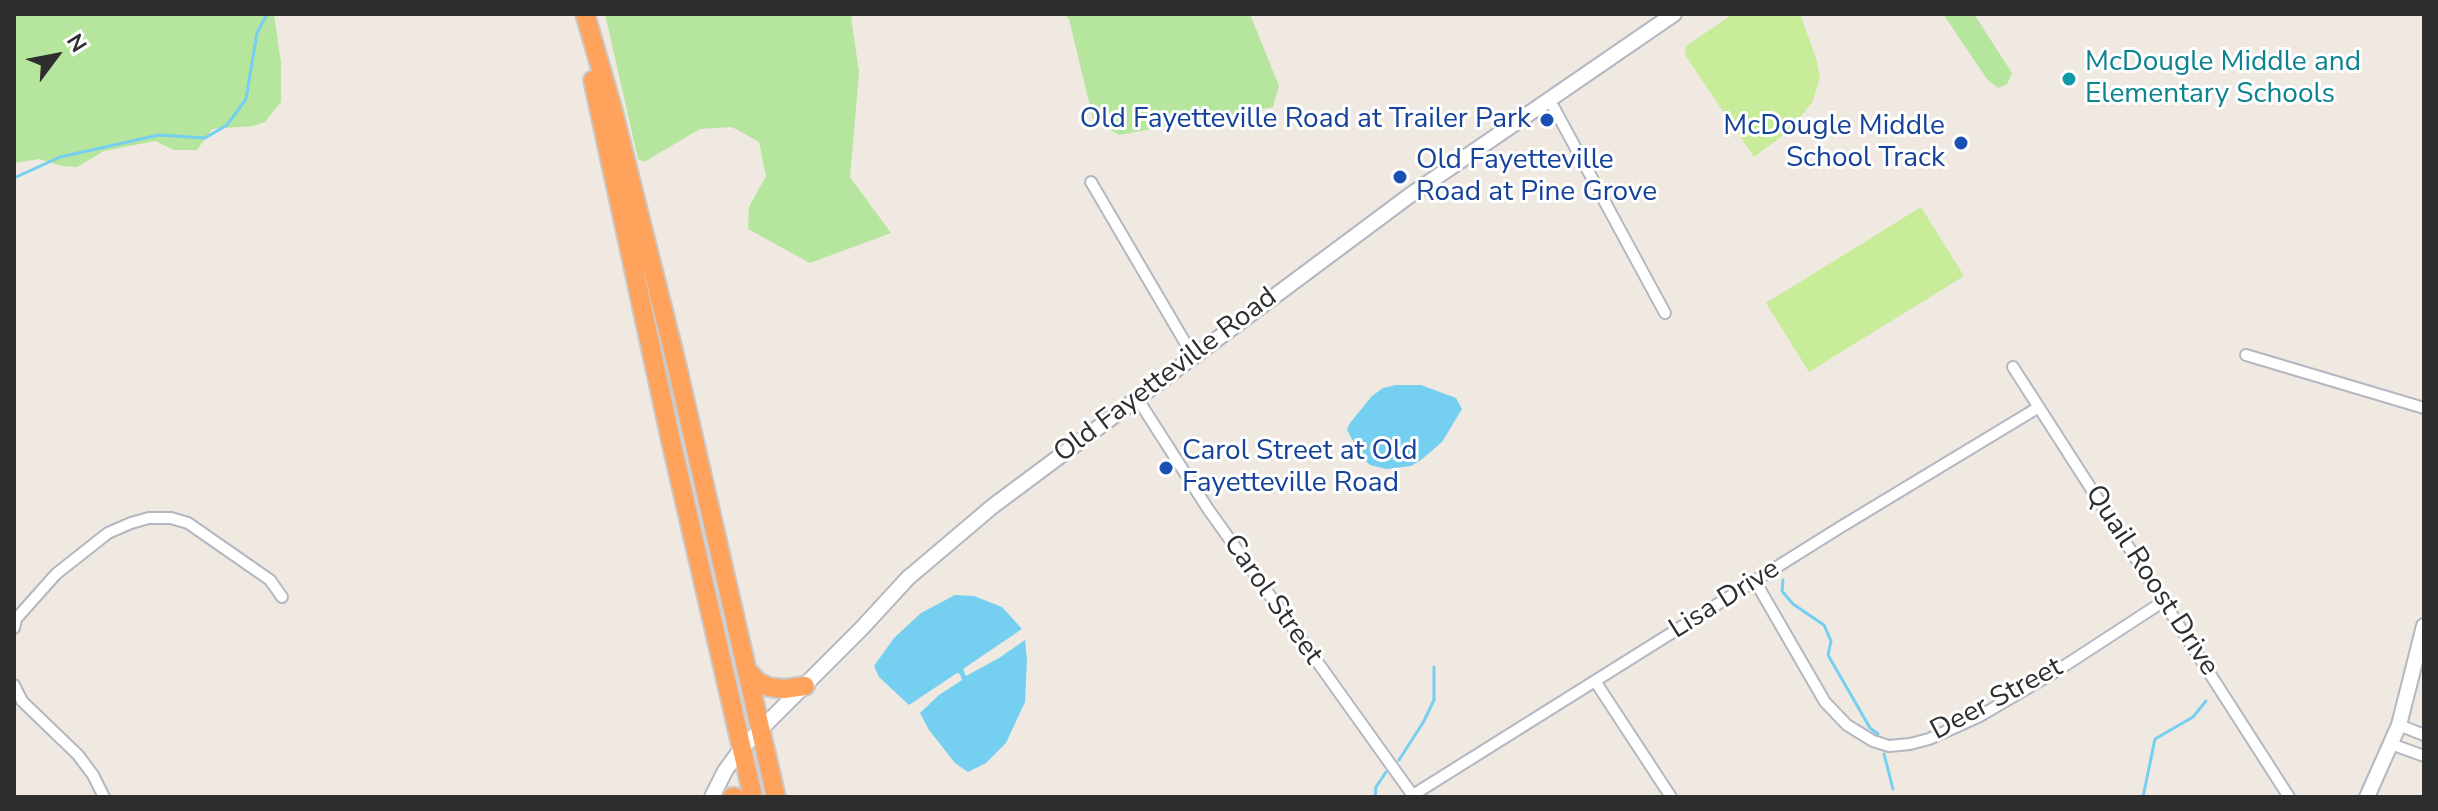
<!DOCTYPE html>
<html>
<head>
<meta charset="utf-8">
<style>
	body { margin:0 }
	#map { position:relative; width:2438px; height:811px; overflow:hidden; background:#efe9e1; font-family:"Nunito Sans",sans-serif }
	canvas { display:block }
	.frame { position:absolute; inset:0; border:16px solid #2e2e2e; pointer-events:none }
	.north { position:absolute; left:16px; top:16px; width:80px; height:80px; -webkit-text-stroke:6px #fff; paint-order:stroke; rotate:58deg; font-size:22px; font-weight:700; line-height:32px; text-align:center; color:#2e2e2e }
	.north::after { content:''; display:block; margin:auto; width:28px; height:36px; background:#2e2e2e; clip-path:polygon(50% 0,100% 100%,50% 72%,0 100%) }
</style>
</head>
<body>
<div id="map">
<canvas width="2438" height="811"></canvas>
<div class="frame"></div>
<div class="north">N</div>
</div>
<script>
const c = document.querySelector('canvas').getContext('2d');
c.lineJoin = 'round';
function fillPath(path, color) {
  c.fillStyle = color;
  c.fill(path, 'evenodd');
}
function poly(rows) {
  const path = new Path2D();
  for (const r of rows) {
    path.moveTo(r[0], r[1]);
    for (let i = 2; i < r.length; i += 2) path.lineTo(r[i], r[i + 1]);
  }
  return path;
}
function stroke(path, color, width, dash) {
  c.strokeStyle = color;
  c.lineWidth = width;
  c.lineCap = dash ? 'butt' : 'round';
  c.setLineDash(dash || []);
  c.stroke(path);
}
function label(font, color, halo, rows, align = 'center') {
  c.font = font + ' "Nunito Sans",sans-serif';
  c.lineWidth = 6;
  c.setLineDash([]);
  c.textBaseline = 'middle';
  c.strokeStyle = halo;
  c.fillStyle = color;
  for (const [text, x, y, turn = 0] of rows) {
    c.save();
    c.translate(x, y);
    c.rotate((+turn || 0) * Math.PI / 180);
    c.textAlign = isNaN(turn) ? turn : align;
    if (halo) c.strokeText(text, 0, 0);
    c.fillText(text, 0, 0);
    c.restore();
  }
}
fillPath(poly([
	[14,14,274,14,281,63,281,102,265,122,253,126,212,129,197,150,174,150,155,141,104,151,77,167,62,166,39,159,14,163],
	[605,14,855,14,851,17,859,72,850,177,891,233,810,263,748,229,749,207,766,176,759,142,732,127,700,129,644,162,638,159],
	[1064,14,1250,14,1279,86,1273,107,1119,135,1093,119,1069,19],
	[1943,14,1974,14,2012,73,2007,84,1998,88,1987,79]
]), '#b6e59e');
fillPath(poly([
	[1733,14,1800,14,1816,58,1820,77,1813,101,1790,130,1754,157,1685,55,1686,46],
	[1921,207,1964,276,1809,372,1766,303]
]), '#c9ec9a');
fillPath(poly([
	[1396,385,1421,385,1456,398,1462,409,1442,442,1421,460,1411,466,1386,469,1370,465,1363,459,1347,430,1350,423,1372,396,1383,388],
	[955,595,974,596,1002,607,1022,629,963,669,966,676,999,658,1025,640,1027,660,1025,702,1006,743,986,763,968,772,955,763,929,730,920,713,939,695,962,680,960,674,957,673,909,705,879,677,874,666,894,638,921,613]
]), '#75cff0');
stroke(poly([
	[14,178,60,157,159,135,205,138,227,125,246,99,257,33,267,14],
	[1783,580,1782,591,1793,604,1824,625,1831,641,1828,655,1870,728,1878,734],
	[1884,754,1893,789],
	[1399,760,1424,721,1434,700,1434,667],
	[1375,797,1376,787,1386,772],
	[2143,797,2155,739,2193,717,2206,701]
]), '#75cff0', 3);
const street = poly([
	[1548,99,1554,108,1665,313],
	[1091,182,1193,356],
	[2246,355,2424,408],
	[2013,367,2289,797],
	[1137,398,1208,509,1414,797],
	[1755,581,1825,702,1847,725,1873,741,1889,746,1910,744,1929,739,1980,716,2055,672,2164,601],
	[14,628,16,619,56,574,108,533,131,523,149,518,171,518,188,523,270,580,282,597],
	[1595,681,1671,797],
	[14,685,22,701,78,755,93,775,104,797],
	[2399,725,2424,735],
	[2391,744,2424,756],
	[1413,795,1839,528,2039,407]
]);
const secondary = poly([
	[712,797,725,771,741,749,862,628,908,578,993,506,1409,196,1674,14],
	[2367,797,2399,725,2424,626]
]);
const highway = poly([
	[585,14,612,107,675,358,776,797],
	[593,80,671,441,753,797],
	[747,670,758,682,769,687,784,689,805,686],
	[732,797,735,797]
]);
stroke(street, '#b4b7c1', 14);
stroke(secondary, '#b4b7c1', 18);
stroke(highway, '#c9c9c9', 22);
stroke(street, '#fff', 10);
stroke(secondary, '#fff', 14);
stroke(highway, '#ffa35c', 18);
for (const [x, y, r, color] of [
	[2069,79,8,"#0f9aa8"],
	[1547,120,8,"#1a4fb4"],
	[1961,143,8,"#1a4fb4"],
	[1400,177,8,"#1a4fb4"],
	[1166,468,8,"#1a4fb4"]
]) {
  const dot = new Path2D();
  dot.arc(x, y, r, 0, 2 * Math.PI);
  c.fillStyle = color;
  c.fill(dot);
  stroke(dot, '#fff', 3);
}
label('28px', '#0d838f', '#fff', [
	["McDougle Middle and",2085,63],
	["Elementary Schools",2085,95]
], 'left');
label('28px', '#164399', '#fff', [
	["Old Fayetteville Road at Trailer Park",1531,120],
	["McDougle Middle",1945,127],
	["School Track",1945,159],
	["Old Fayetteville",1416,161,"left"],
	["Road at Pine Grove",1416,193,"left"],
	["Carol Street at Old",1182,452,"left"],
	["Fayetteville Road",1182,484,"left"]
], 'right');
label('28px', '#2e2e2e', '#fff', [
	["Old Fayetteville Road",1166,376,-37],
	["Quail Roost Drive",2151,581,57],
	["Carol Street",1272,600,55],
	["Lisa Drive",1725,600,-32],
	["Deer Street",1997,700,-28]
]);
</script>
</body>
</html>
